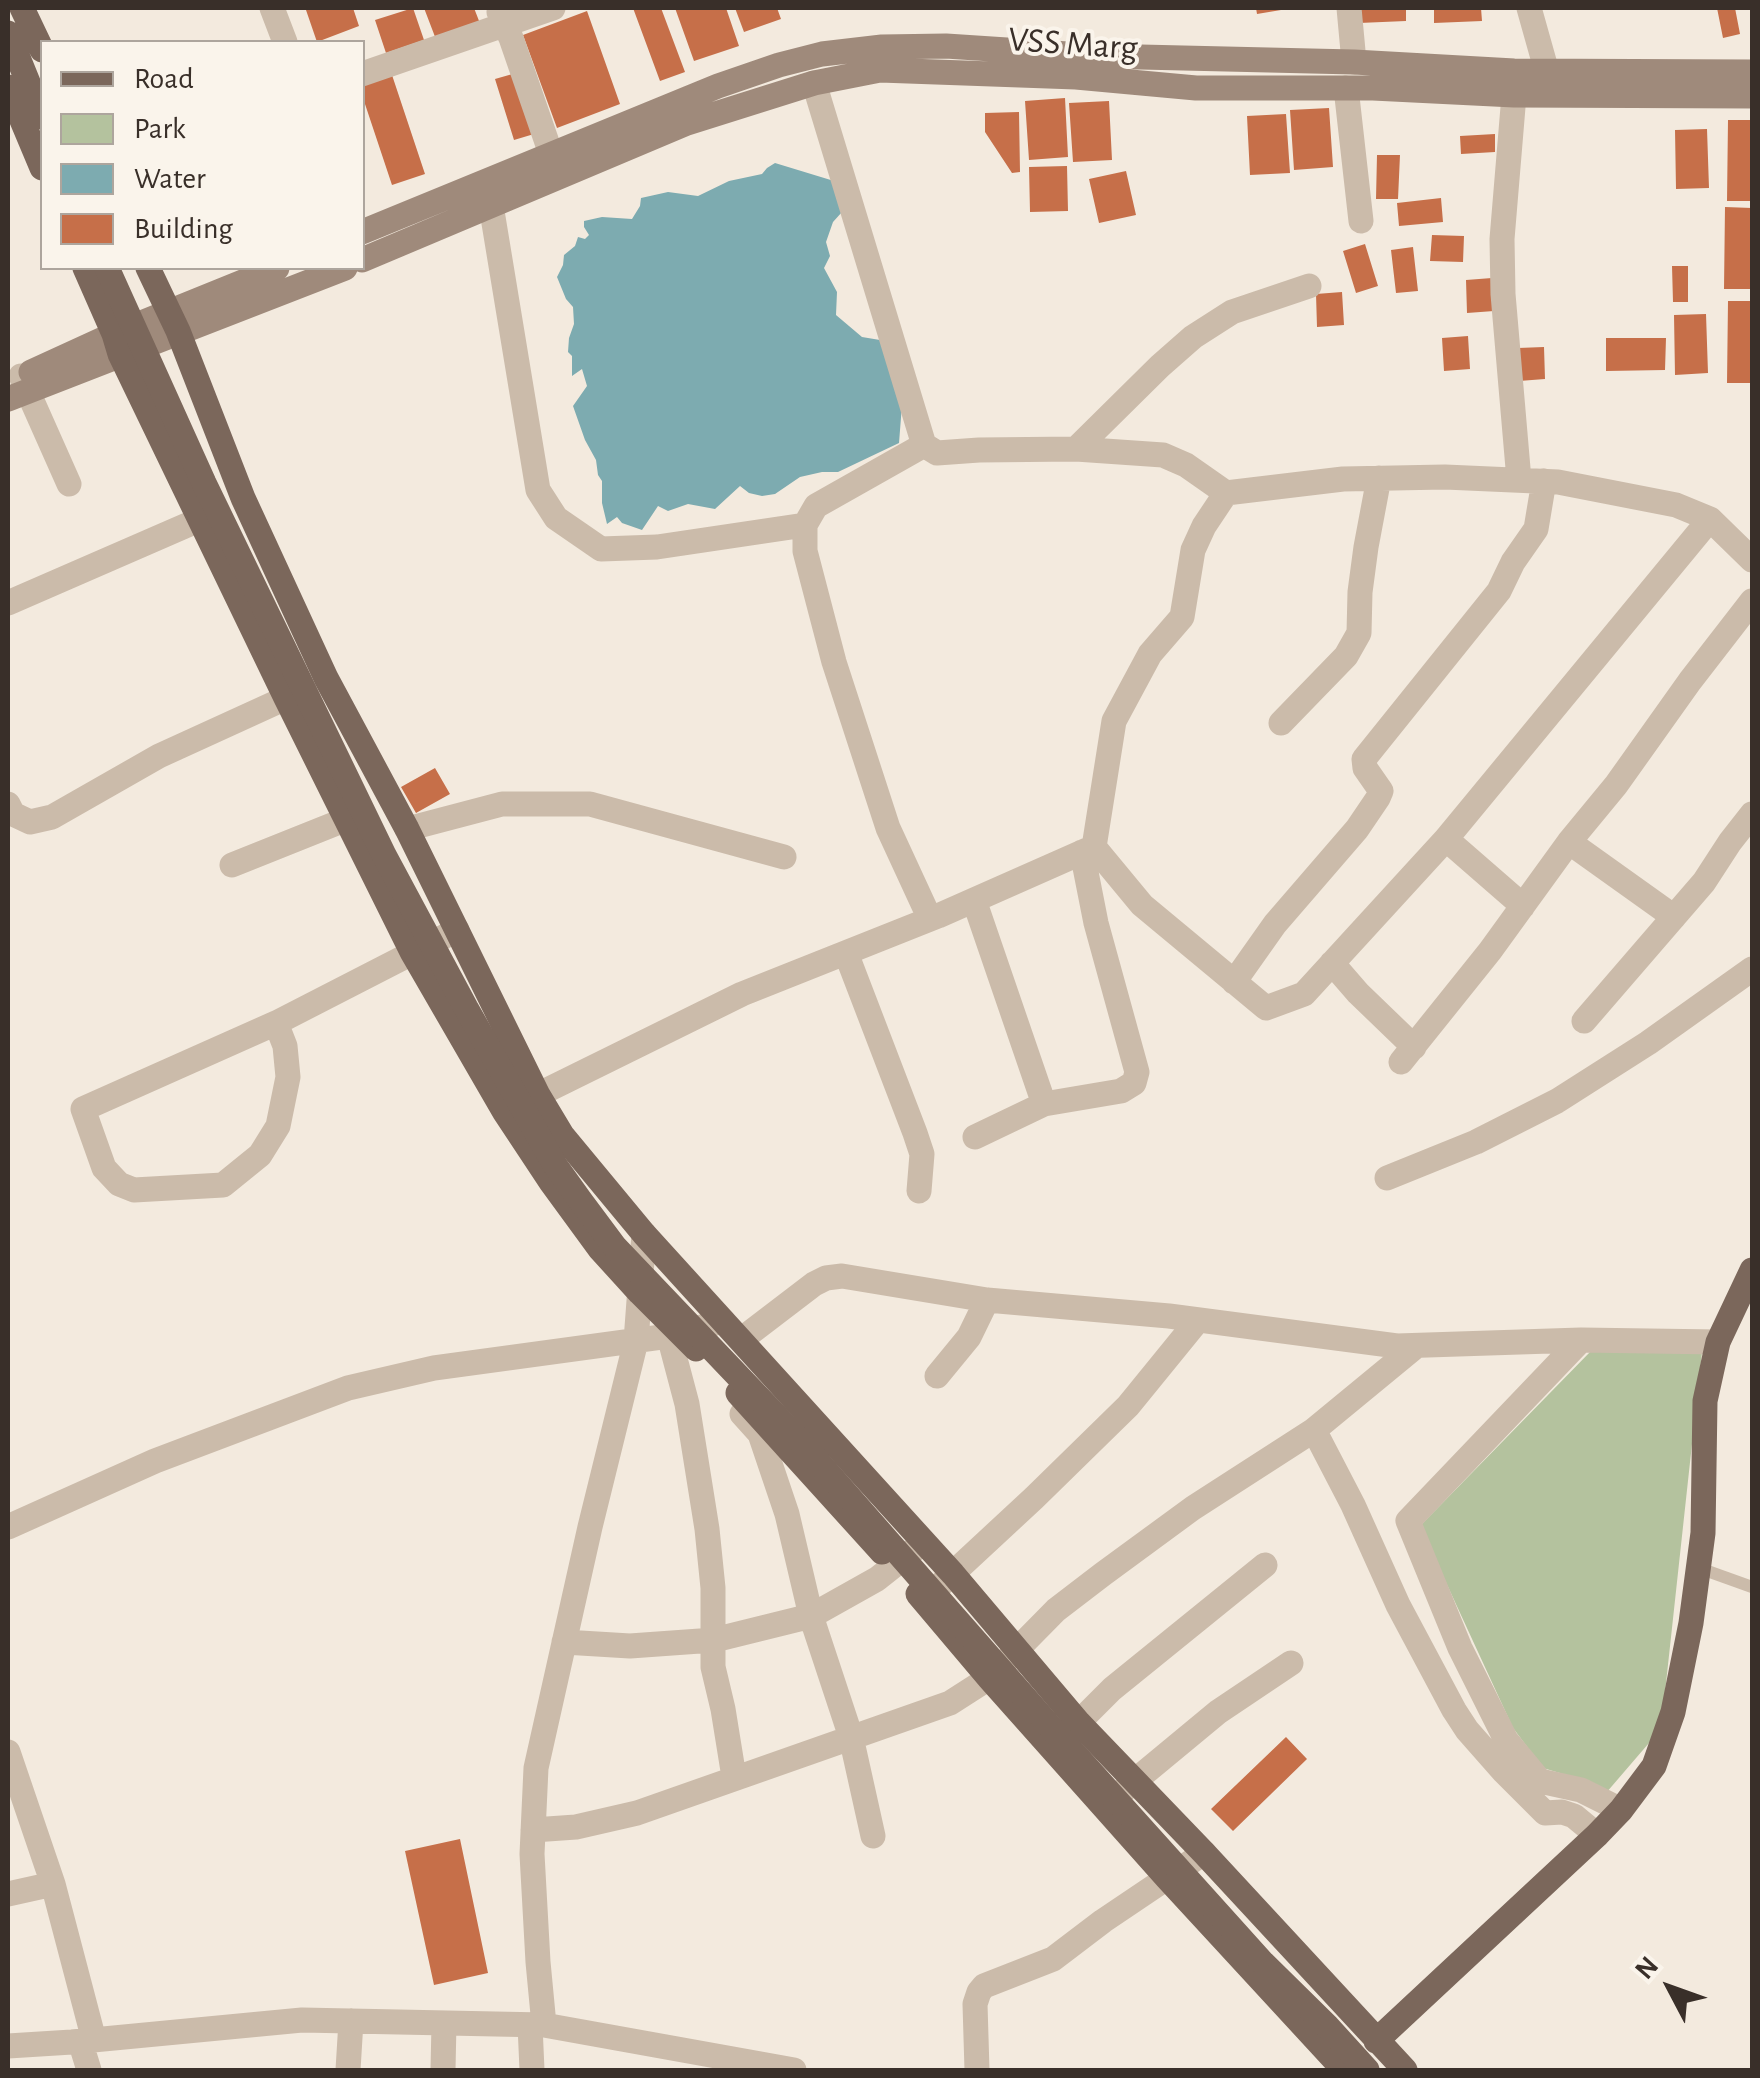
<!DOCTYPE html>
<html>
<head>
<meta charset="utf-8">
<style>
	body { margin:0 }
	#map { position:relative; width:1760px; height:2078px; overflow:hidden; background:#f3eade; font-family:"Alegreya Sans",sans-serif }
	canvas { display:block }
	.frame { position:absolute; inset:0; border:10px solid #392f29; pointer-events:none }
	.legend { position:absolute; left:40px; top:40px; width:325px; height:230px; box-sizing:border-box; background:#faf4eb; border:2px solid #ada59d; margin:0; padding:12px 18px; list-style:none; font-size:30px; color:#392f29 }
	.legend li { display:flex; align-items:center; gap:20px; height:50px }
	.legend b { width:50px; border:2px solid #ada59d }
	.north { position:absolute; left:1620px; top:1938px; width:100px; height:100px; -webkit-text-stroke:8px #faf4eb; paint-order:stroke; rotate:311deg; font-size:28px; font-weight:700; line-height:40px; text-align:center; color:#392f29 }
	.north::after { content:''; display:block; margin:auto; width:35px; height:45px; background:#392f29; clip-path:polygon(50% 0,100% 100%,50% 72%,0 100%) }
</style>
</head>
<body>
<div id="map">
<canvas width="1760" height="2078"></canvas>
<div class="frame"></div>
<ul class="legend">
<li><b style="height:12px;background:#7b675b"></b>Road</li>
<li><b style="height:28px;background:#b4c29e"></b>Park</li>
<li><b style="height:28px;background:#7dabb0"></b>Water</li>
<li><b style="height:28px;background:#c66f49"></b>Building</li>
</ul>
<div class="north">N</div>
</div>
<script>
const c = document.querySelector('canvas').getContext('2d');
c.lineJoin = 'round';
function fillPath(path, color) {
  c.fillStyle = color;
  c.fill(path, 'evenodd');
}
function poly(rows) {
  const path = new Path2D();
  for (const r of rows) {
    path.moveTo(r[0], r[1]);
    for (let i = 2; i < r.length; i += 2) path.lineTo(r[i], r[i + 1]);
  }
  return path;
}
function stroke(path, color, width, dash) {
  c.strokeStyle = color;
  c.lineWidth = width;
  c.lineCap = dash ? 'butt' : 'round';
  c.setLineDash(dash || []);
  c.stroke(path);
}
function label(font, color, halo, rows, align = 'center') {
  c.font = font + ' "Alegreya Sans",sans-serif';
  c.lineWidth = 8;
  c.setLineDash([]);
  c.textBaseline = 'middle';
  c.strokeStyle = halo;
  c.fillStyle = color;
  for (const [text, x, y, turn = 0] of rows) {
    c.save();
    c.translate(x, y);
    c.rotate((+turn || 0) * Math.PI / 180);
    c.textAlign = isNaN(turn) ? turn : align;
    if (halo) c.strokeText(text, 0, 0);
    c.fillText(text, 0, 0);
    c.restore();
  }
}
fillPath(poly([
	[1590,1352,1702,1352,1661,1729,1606,1793,1583,1780,1543,1768,1513,1728,1420,1526]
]), '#b4c29e');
fillPath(poly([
	[775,163,834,181,842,212,833,222,826,242,830,256,824,268,837,292,836,315,862,337,880,340,904,379,899,443,838,472,822,472,800,477,775,494,762,496,749,493,740,486,715,509,688,504,668,511,658,506,642,530,622,523,617,517,607,524,602,503,602,481,598,475,596,460,585,440,573,406,587,386,582,369,572,376,572,356,568,352,569,338,574,324,573,307,566,299,557,277,563,265,564,255,575,246,578,237,585,239,589,235,584,227,584,221,602,217,632,219,640,206,641,198,668,192,698,196,729,181,762,174,767,168]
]), '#7dabb0');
fillPath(poly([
	[313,8,353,8,359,26,317,42,306,10],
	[413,8,424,40,386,53,375,20],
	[424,8,474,8,481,26,437,42],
	[633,8,661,8,685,72,660,81],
	[675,8,726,8,739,46,694,61],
	[735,8,777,8,781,19,744,32],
	[1256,8,1281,8,1281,10,1257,14],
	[1358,8,1406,8,1406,21,1359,23],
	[1434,8,1481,8,1482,21,1434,23],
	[1717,8,1735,8,1740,34,1723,38],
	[587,11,620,104,557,128,523,35],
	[391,72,425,174,392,185,362,95,362,81],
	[516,73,534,134,514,140,495,79],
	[1065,98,1068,157,1029,160,1025,101],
	[1109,101,1112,160,1073,162,1069,103],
	[1329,108,1333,167,1294,170,1290,110],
	[1019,112,1020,172,1012,173,985,132,985,113],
	[1286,114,1290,173,1250,175,1247,116],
	[1728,120,1752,120,1752,201,1727,201],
	[1707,129,1709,188,1676,189,1675,130],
	[1495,134,1495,152,1461,154,1460,136],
	[1377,155,1400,155,1398,199,1376,199],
	[1067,166,1068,211,1030,212,1029,167],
	[1126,171,1136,215,1099,223,1089,179],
	[1441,198,1443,222,1399,226,1397,203],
	[1725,207,1752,208,1752,289,1724,289],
	[1432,235,1464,236,1463,262,1430,261],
	[1365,244,1378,286,1356,293,1343,251],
	[1413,247,1418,291,1396,293,1391,250],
	[1672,266,1688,266,1688,302,1673,302],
	[1492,278,1494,311,1467,313,1466,280],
	[1342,292,1344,325,1317,327,1316,294],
	[1728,301,1752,301,1752,383,1727,383],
	[1706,314,1708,373,1675,375,1674,315],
	[1468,336,1470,369,1444,371,1442,338],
	[1606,338,1666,338,1665,370,1606,371],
	[1544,347,1545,379,1519,381,1518,348],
	[435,768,450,794,416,813,401,787],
	[1286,1737,1307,1759,1233,1831,1211,1809],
	[460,1839,488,1973,434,1985,405,1851]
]), '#c66f49');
stroke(poly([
	[1699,1568,1752,1587]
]), '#cbbbaa', 12);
stroke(poly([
	[272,8,285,42],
	[1349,8,1354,62],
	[1529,8,1547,72],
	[499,12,511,38,551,154],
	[362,74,553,8],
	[814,83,924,445,937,453,979,450,1076,449,1163,455,1186,465,1226,493],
	[1346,88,1361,221],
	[1514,95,1502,239,1503,294,1519,480],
	[491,205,538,490,556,518,601,549,657,547,805,525],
	[21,376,69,484],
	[924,445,816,506,805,525,805,551,834,662,888,828,930,919],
	[1076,449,1160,366,1193,337,1232,312,1309,286],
	[1710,519,1446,839,1304,994,1266,1008,1142,905,1094,847,1114,721,1150,654,1182,617,1193,550,1204,526,1226,493,1343,479,1445,477,1558,482,1676,505,1710,519,1752,560],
	[8,603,201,519],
	[1281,723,1346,656,1359,633,1360,592,1366,547,1379,478],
	[8,804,13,814,30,822,52,817,159,756,286,698],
	[407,829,502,804,590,804,784,857],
	[1446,839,1523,906],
	[1569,842,1674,917],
	[232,865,347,819],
	[974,900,1044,1104],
	[846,953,915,1133,922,1154,919,1191],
	[1332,963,1358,993,1414,1047],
	[1234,982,1275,924,1357,829,1378,798,1381,791,1365,768,1364,759,1499,591,1513,562,1536,529,1544,481],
	[1584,1021,1704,882,1730,842,1752,814],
	[276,1023,285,1046,288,1077,278,1126,260,1155,223,1185,134,1190,119,1184,104,1168,83,1109,276,1023,457,930],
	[1401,1062,1490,951,1569,842,1616,785,1690,681,1752,601],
	[519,1104,742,994,938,916,1094,847],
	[975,1137,1044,1104,1121,1091,1134,1083,1137,1072,1096,923,1082,852],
	[1387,1178,1476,1142,1557,1101,1648,1043,1752,969],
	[669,1336,687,1404,707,1529,713,1588,713,1667,723,1709,734,1777],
	[742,1339,814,1284,826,1278,842,1276,987,1300,1169,1316,1397,1346,1581,1340,1718,1342],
	[1581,1340,1408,1521,1460,1648,1506,1740,1540,1781,1581,1790,1621,1810],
	[937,1376,969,1337,987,1300],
	[742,1414,760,1434,787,1514,811,1616,851,1737,873,1836],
	[1314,1430,1416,1346],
	[8,1527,155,1461,348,1388,434,1368,669,1336,723,1321],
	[937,1588,1034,1498,1128,1406,1198,1320],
	[564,1642,630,1646,714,1640,811,1616,877,1579,920,1545],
	[1066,1735,1112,1689,1265,1565],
	[8,1752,53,1884,94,2040],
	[1119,1794,1218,1712,1291,1663],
	[533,1830,576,1827,637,1813,950,1703,989,1678,1056,1610,1103,1574,1193,1508,1314,1430,1353,1505,1398,1605,1454,1710,1467,1730,1504,1772,1545,1813,1562,1812,1574,1816,1597,1835],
	[8,1894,53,1884],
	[530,2025,532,2070],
	[544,2025,538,1962,532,1854,536,1768,590,1527,636,1341,644,1234],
	[80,2041,89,2070],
	[8,2046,72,2042,302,2020,544,2025,794,2070],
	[348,2070,351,2021],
	[443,2070,444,2023],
	[977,2070,975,2004,979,1992,984,1986,1053,1959,1103,1921,1204,1853]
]), '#cbbbaa', 25);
stroke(poly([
	[362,232,718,86,779,65,822,54,882,47,946,46,1098,56,1354,62,1514,71,1752,72],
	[362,260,687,123,814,83,880,70,1076,77,1196,88,1373,88,1514,95,1752,96],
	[31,372,114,334,277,268],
	[8,399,345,268]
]), '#9f8a7b', 25);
stroke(poly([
	[22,8,42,50],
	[8,33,42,117],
	[8,87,42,168],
	[85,268,114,334,120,354,286,698,412,952,504,1111,551,1182,600,1249,640,1293,696,1349],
	[148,268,178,331,243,498,326,678,407,829,538,1095,562,1135,644,1234,953,1574,1079,1723,1204,1853,1405,2070],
	[738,1393,882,1552],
	[918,1594,989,1678,1167,1878,1344,2070],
	[1376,2041,1597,1835,1621,1810,1654,1766,1673,1712,1691,1623,1703,1533,1705,1401,1718,1342,1752,1270]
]), '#7b675b', 25);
stroke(poly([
	[107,268,204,483,384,855,466,1008,555,1165,580,1200,615,1247,800,1441,1055,1732,1263,1963,1327,2026,1367,2070]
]), '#7b675b', 25);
label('35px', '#392f29', '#faf4eb', [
	["VSS Marg",1073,44,4]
]);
</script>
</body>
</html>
